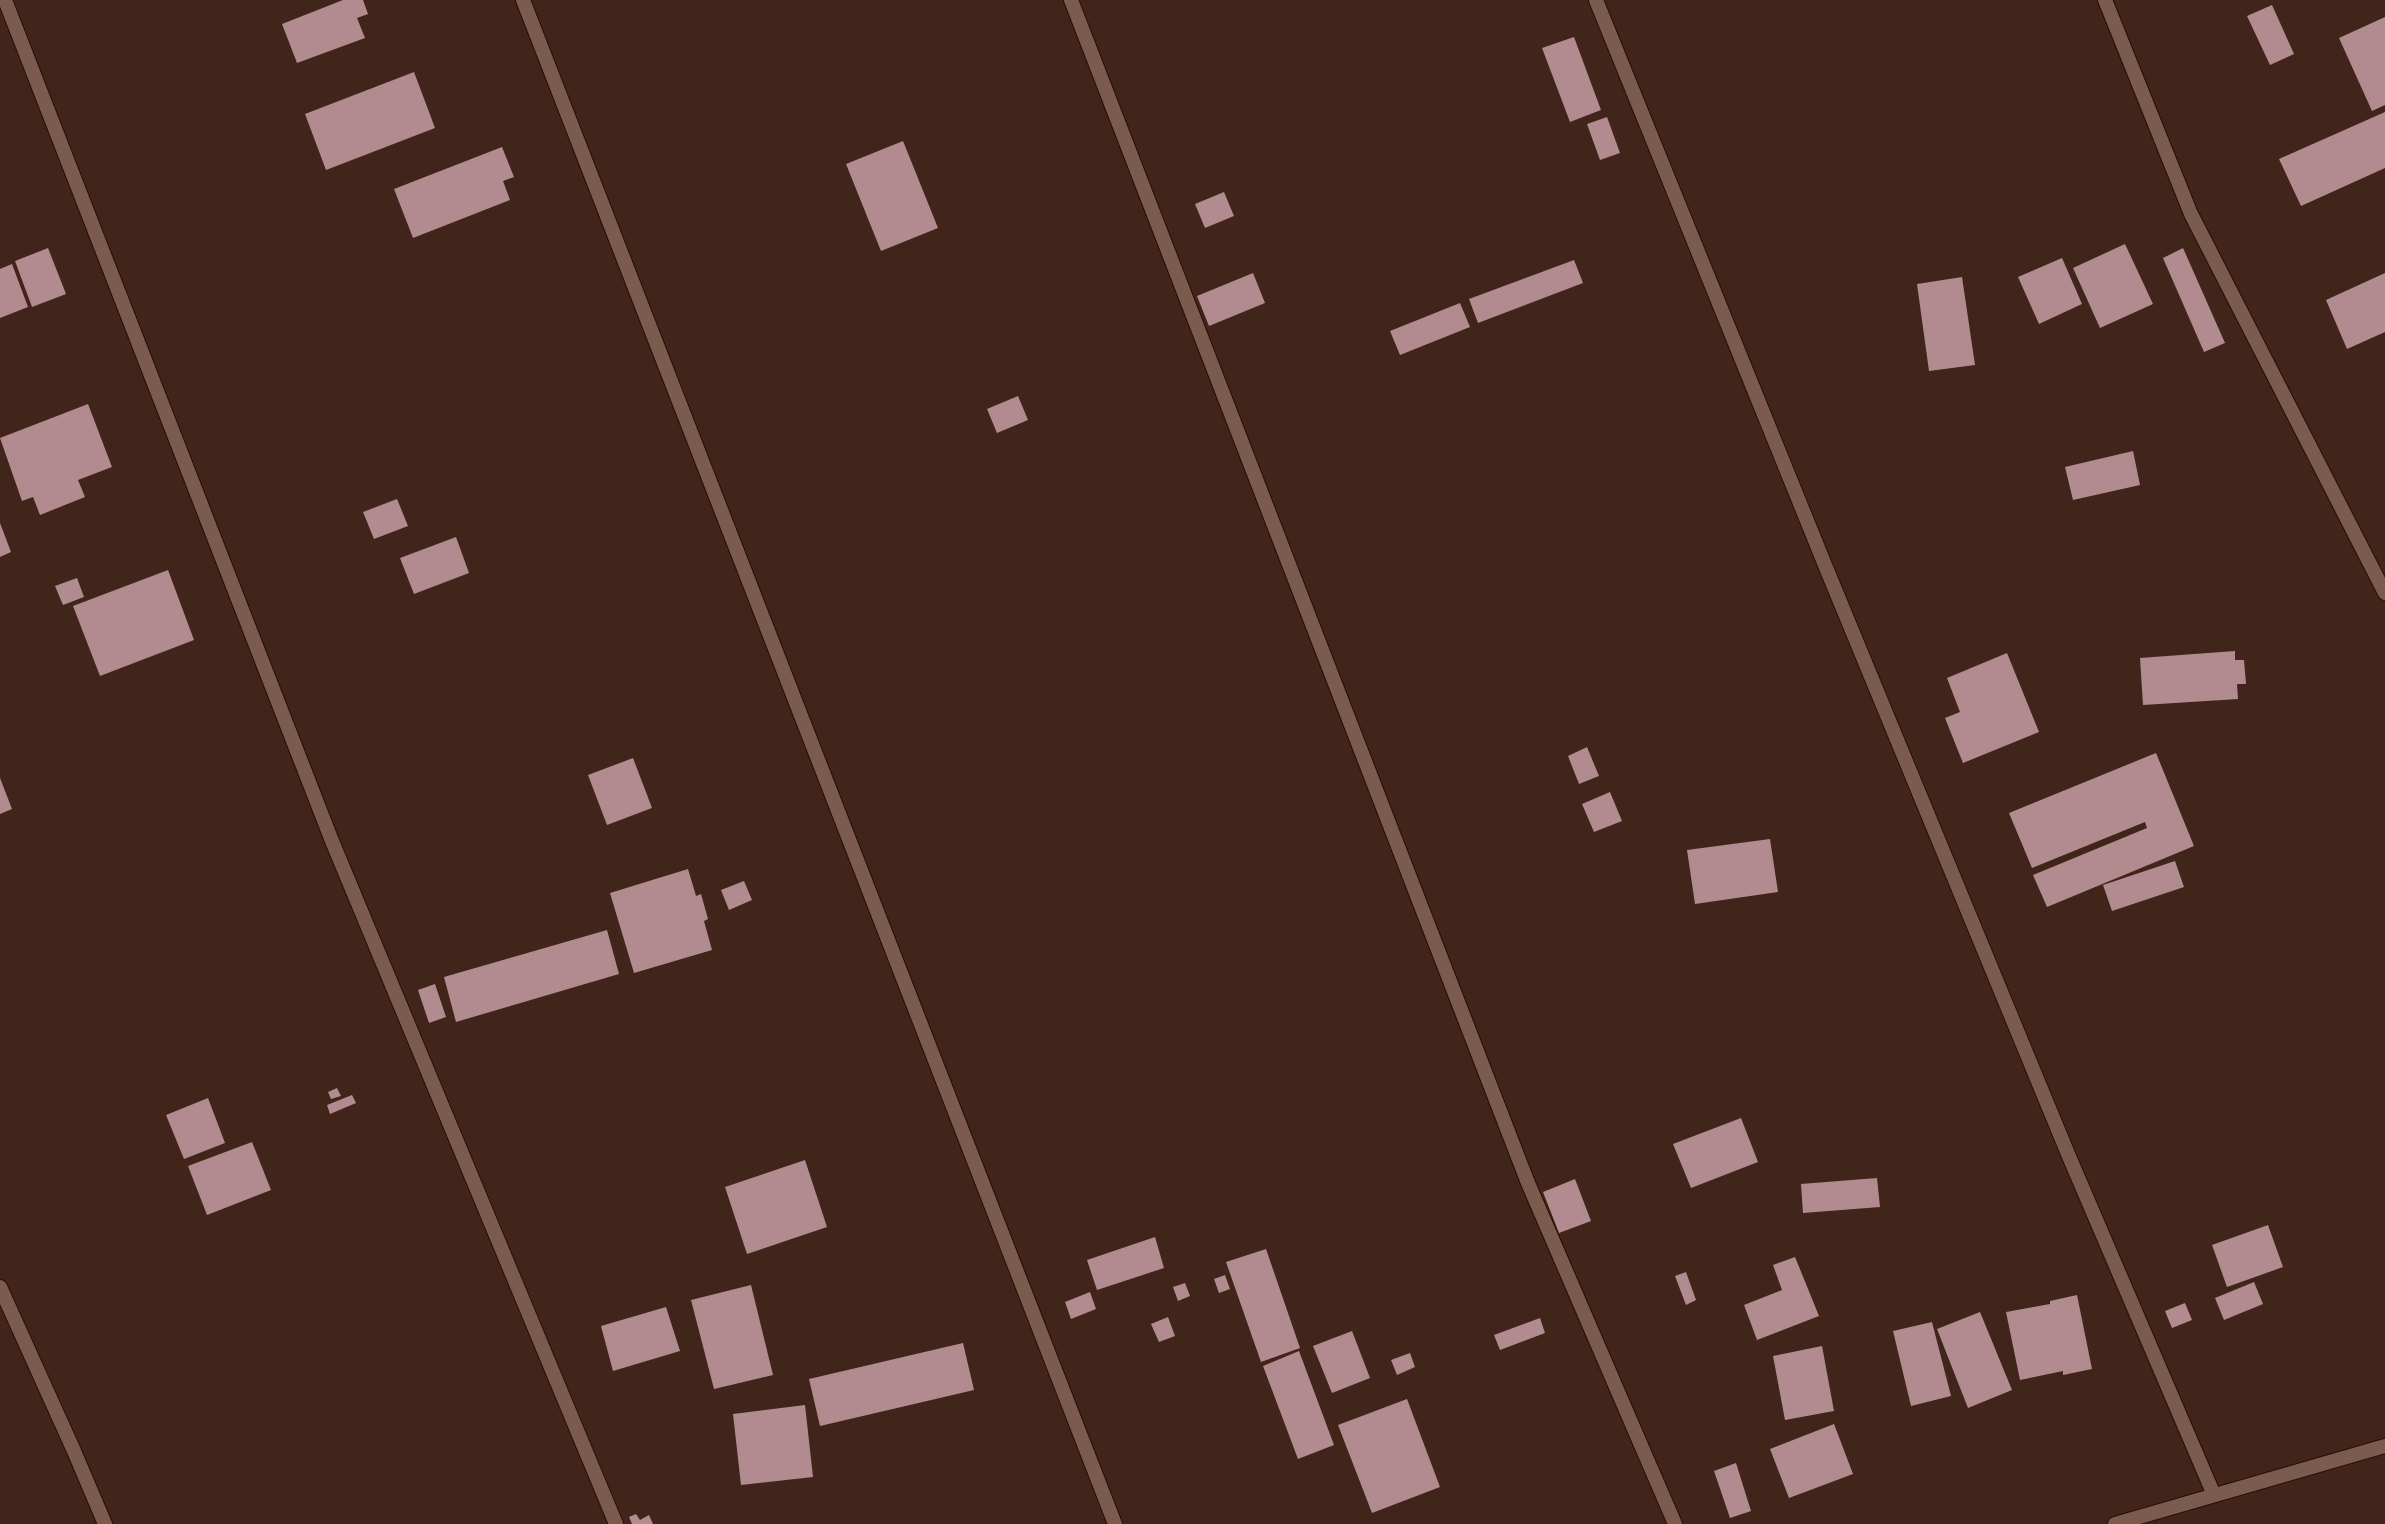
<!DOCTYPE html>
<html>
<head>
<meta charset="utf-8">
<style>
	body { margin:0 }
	canvas { display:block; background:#41251a }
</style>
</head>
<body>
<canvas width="2385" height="1524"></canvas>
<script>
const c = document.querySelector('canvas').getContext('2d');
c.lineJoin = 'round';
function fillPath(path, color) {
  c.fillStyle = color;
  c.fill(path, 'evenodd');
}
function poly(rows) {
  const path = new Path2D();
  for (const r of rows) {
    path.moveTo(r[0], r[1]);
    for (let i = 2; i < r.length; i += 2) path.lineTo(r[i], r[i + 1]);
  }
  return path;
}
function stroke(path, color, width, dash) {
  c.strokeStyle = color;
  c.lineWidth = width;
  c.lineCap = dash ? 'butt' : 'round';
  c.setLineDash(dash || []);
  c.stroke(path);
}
fillPath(poly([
	[343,0,363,0,368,14,357,18,365,38,297,63,282,24],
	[2272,5,2294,54,2270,65,2247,16],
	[2385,17,2385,105,2372,111,2339,38],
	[1574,37,1601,110,1570,122,1542,48],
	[414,72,435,128,326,170,305,114],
	[2385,112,2385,168,2301,206,2279,159],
	[1607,117,1620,153,1600,160,1587,124],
	[903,141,938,228,881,251,846,164],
	[502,147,514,177,503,181,510,200,413,238,394,189],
	[1224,192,1234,216,1205,228,1195,204],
	[2125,244,2153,304,2100,328,2073,268],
	[48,248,66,294,32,307,15,261],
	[2183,248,2225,343,2204,352,2163,258],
	[2062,258,2082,304,2039,324,2018,277],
	[1574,260,1583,283,1478,323,1469,299],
	[12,264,28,307,0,318,0,269],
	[1253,273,1265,303,1209,326,1197,296],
	[2385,273,2385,332,2347,349,2326,300],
	[1962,277,1975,365,1929,371,1917,284],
	[1460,303,1470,327,1400,355,1390,331],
	[1018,396,1028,420,997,433,987,409],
	[88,404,112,467,78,480,85,497,40,515,33,497,22,501,0,438],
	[2133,451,2140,485,2073,500,2065,467],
	[397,499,408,526,374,539,363,512],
	[0,523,11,552,0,557],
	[456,537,469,573,414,594,400,558],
	[168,570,194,640,100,676,73,606],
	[77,578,84,597,63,605,55,586],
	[2235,651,2235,660,2244,660,2246,684,2237,684,2238,699,2143,705,2140,658],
	[2007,653,2039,732,1963,763,1945,718,1960,712,1947,678],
	[1587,747,1599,776,1579,784,1568,756],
	[2156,753,2194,846,2047,907,2033,875,2147,828,2145,822,2032,868,2009,813],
	[633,758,652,808,607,825,588,775],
	[0,778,12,809,0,814],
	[1610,792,1622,821,1594,832,1582,804],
	[1770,839,1778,892,1695,904,1687,850],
	[2175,861,2184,887,2112,911,2103,885],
	[688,869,696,896,701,894,708,919,704,921,712,950,634,973,610,893],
	[744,881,752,900,729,910,721,890],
	[607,930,619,974,456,1022,444,977],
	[435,984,446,1017,429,1023,418,990],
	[337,1088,341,1096,331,1099,328,1092],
	[352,1095,356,1103,330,1114,327,1105],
	[208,1098,225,1143,184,1159,166,1115],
	[1741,1118,1758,1162,1691,1188,1673,1144],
	[252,1142,271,1190,207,1215,188,1166],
	[805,1160,827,1227,747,1254,725,1187],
	[1877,1178,1880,1207,1803,1213,1801,1184],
	[1575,1179,1591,1221,1559,1233,1543,1192],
	[2268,1225,2283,1267,2227,1287,2212,1245],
	[1155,1237,1164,1268,1097,1290,1087,1260],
	[1266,1249,1300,1348,1261,1362,1226,1262],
	[1795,1257,1819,1316,1757,1340,1744,1305,1782,1290,1773,1265],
	[1686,1272,1696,1300,1686,1305,1675,1276],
	[1225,1275,1230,1289,1219,1293,1214,1279],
	[2254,1282,2263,1304,2224,1320,2215,1298],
	[1185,1283,1190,1296,1178,1301,1173,1287],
	[751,1285,773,1375,714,1389,691,1300],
	[1090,1292,1096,1309,1071,1319,1065,1302],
	[2077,1295,2092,1369,2063,1375,2063,1371,2020,1380,2006,1312,2050,1304,2050,1301],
	[2185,1303,2192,1320,2172,1328,2165,1311],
	[666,1307,680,1351,613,1371,601,1326],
	[1980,1312,2012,1390,1968,1408,1937,1329],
	[1168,1317,1175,1336,1159,1342,1151,1324],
	[1540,1318,1545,1333,1500,1350,1494,1335],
	[1932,1322,1951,1396,1911,1406,1893,1331],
	[1352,1331,1370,1378,1332,1393,1313,1346],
	[963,1343,974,1390,820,1426,809,1379],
	[1822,1346,1834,1411,1785,1420,1773,1356],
	[1299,1351,1334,1445,1298,1459,1263,1366],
	[1410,1353,1415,1367,1397,1375,1391,1360],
	[1407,1399,1440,1487,1372,1513,1338,1425],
	[805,1405,813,1477,741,1485,733,1414],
	[1834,1424,1853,1474,1789,1498,1770,1449],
	[1736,1463,1751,1511,1730,1518,1714,1471],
	[636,1514,640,1520,649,1515,653,1524,632,1524,629,1517]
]), '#b18b8f');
const minor = poly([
	[5,0,332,841,616,1524],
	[523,0,1115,1524],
	[1071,0,1528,1183,1675,1524],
	[1596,0,1827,570,2068,1154,2214,1495],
	[2105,0,2191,214,2385,593],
	[0,1287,74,1451,105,1524],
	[2115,1524,2385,1446]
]);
stroke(minor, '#270d04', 16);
stroke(minor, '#7b5b4e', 14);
</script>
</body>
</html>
